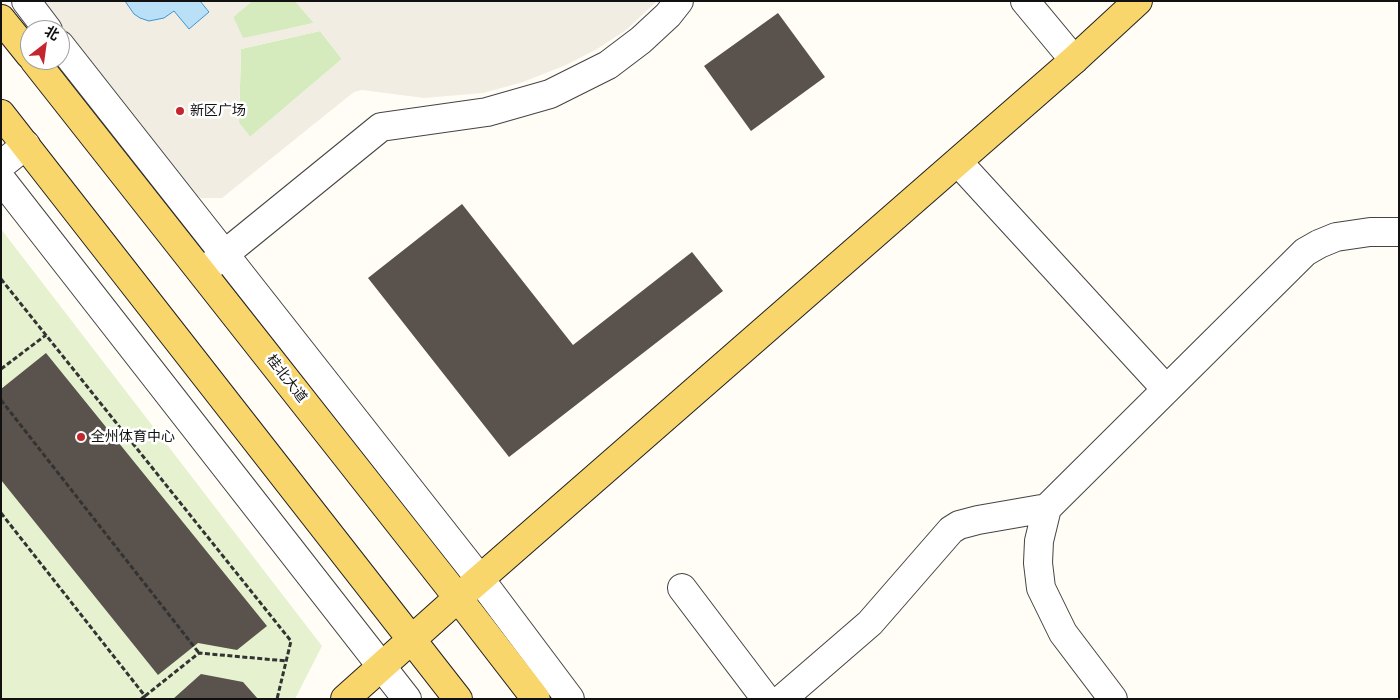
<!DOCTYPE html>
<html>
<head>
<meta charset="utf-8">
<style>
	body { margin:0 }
	#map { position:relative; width:1400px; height:700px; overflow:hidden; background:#fffdf5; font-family:"Source Serif 4","Noto Sans SC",serif }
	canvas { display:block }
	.frame { position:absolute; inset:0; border:2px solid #111; pointer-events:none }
	.north { position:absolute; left:20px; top:20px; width:50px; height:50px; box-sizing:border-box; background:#fff; border:1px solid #a0a0a0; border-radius:50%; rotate:30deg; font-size:14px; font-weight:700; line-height:20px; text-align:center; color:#111 }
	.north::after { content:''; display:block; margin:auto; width:18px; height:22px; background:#c4262e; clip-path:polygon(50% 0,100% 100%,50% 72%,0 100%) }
</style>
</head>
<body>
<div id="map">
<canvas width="1400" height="700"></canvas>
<div class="frame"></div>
<div class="north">北</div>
</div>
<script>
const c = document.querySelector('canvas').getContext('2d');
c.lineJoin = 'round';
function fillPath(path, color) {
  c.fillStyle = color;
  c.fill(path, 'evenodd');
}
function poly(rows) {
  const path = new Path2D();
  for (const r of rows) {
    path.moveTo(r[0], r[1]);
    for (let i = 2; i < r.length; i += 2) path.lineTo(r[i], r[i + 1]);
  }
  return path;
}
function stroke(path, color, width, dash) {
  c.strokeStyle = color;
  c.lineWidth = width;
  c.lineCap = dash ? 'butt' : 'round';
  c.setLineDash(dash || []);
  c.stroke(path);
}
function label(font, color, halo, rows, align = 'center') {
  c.font = font + ' "Source Serif 4","Noto Sans SC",serif';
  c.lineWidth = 5;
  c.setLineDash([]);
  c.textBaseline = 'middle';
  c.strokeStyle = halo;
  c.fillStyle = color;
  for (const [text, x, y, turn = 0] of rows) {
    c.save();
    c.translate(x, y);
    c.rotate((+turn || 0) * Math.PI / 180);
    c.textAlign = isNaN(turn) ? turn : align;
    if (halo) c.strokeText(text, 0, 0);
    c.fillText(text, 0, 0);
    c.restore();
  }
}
fillPath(poly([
	[252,1,295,1,314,23,243,39,233,17],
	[320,31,342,59,250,137,239,123,241,49]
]), '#d5ebbd');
fillPath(poly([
	[1,229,322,646,295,699,1,699]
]), '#e6f2cf');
fillPath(poly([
	[35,1,125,1,134,14,171,14,174,11,209,12,200,1,252,1,233,17,243,38,314,23,295,1,657,1,626,30,597,49,566,65,523,82,483,93,424,98,362,90,354,92,222,198,201,198,191,194],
	[320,31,342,59,250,137,239,123,241,49]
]), '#f1ede2');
const water = poly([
	[125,1,200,1,209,12,189,29,174,11,164,18,149,21,140,18,134,14,125,1]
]);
fillPath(water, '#b9e0f7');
stroke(water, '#3f96cf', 1);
fillPath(poly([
	[778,13,825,77,751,131,704,66],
	[462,204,573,345,692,252,723,291,509,457,368,278],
	[46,353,267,626,237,650,198,643,158,675,1,480,1,389],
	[201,674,243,682,258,699,173,699]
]), '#5a524d');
const minor = poly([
	[26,1,48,30],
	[1025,1,1074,60],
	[60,45,480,579,570,699],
	[958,162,1166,389],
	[1,165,26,145],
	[1,179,407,699],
	[210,266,381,127,487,112,550,94,608,65,641,40,668,15,679,1],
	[682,588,766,699],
	[782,699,870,623,951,530,959,525,978,520,1047,508],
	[1113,699,1063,633,1041,588,1038,563,1039,541,1047,508,1305,252,1319,244,1336,237,1370,232,1399,232]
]);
const major = poly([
	[1,19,30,55],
	[34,60,448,585,536,699],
	[1,114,458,699],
	[345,699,458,598,1074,60,1138,1]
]);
stroke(minor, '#444', 30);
stroke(major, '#222', 30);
stroke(poly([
	[1,279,291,641,277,699],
	[1,369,46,335],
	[1,400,199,653],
	[1,513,145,696,141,699],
	[145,696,199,653,287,661]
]), '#333', 3, [5, 2.5]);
stroke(minor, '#fff', 28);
stroke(major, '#f9d66b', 28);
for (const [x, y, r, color] of [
	[180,111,5,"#c4262e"],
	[81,437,5,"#c4262e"]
]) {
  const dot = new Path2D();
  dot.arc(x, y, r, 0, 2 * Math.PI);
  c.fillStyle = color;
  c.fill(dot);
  stroke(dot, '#fff', 2);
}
label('14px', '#111', '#fff', [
	["新区广场",190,111],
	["全州体育中心",91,437]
], 'left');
label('14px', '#111', '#fff', [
	["桂北大道",286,379,52]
]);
</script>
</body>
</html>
